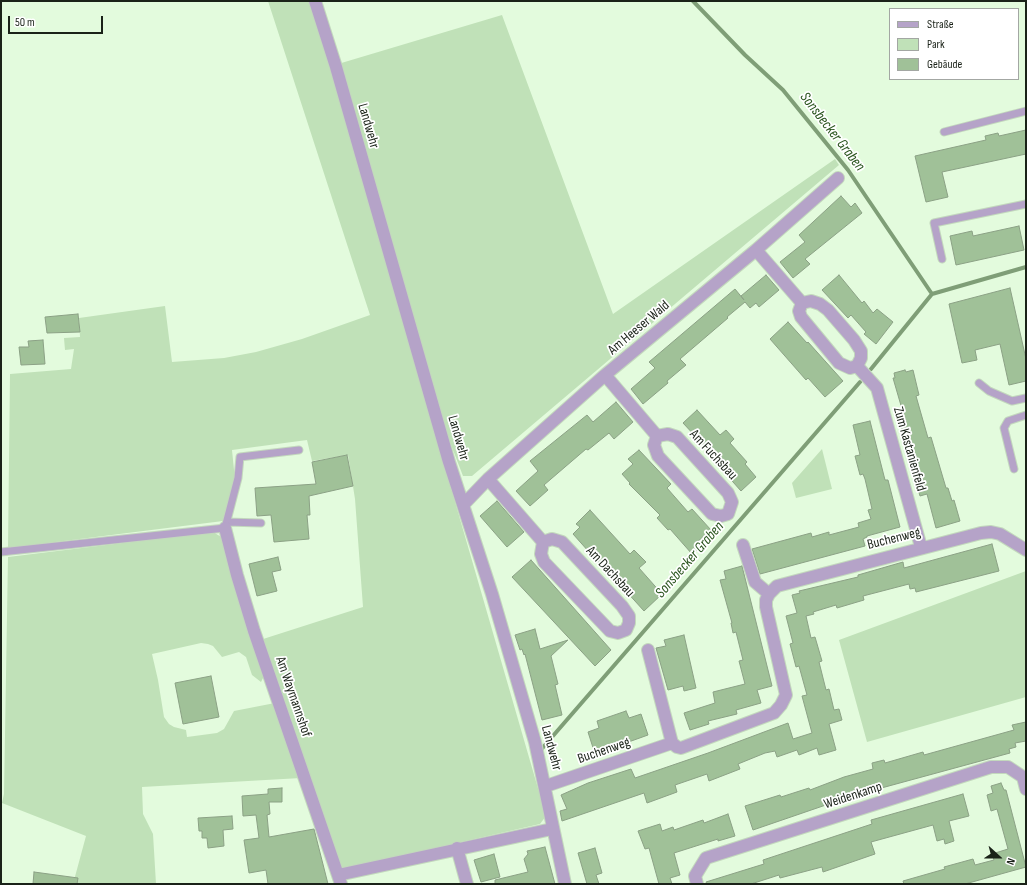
<!DOCTYPE html>
<html>
<head>
<meta charset="utf-8">
<style>
	body { margin:0 }
	#map { position:relative; width:1027px; height:885px; overflow:hidden; background:#e3fbdd; font-family:"Sofia Sans Condensed",sans-serif }
	canvas { display:block }
	.frame { position:absolute; inset:0; border:2px solid #1a2218; pointer-events:none }
	.legend { position:absolute; left:889px; top:8px; width:130px; height:72px; box-sizing:border-box; background:#fff; border:1px solid #a3a7a3; margin:0; padding:5px 7px; list-style:none; font-size:12px; color:#1a2218 }
	.legend li { display:flex; align-items:center; gap:8px; height:20px }
	.legend b { width:20px; border:1px solid #a3a7a3 }
	.north { position:absolute; left:979px; top:837px; width:40px; height:40px; -webkit-text-stroke:3px #fff; paint-order:stroke; rotate:111deg; font-size:11px; font-weight:700; line-height:16px; text-align:center; color:#1a2218 }
	.north::after { content:''; display:block; margin:auto; width:14px; height:18px; background:#1a2218; clip-path:polygon(50% 0,100% 100%,50% 72%,0 100%) }
	.scale { position:absolute; left:8px; top:16px; width:95px; height:18px; box-sizing:border-box; border:2px solid #1a2218; border-top:0; padding-left:5px; font-size:12px; line-height:14px; white-space:nowrap; color:#1a2218; -webkit-text-stroke:3px #fff; paint-order:stroke }
</style>
</head>
<body>
<div id="map">
<canvas width="1027" height="885"></canvas>
<div class="frame"></div>
<ul class="legend">
<li><b style="height:5px;background:#b5a3c8"></b>Straße</li>
<li><b style="height:11px;background:#c0e1b8"></b>Park</li>
<li><b style="height:11px;background:#a0c198"></b>Gebäude</li>
</ul>
<div class="north">N</div>
<div class="scale">50 m</div>
</div>
<script>
const c = document.querySelector('canvas').getContext('2d');
c.lineJoin = 'round';
function fillPath(path, color) {
  c.fillStyle = color;
  c.fill(path, 'evenodd');
}
function poly(rows) {
  const path = new Path2D();
  for (const r of rows) {
    path.moveTo(r[0], r[1]);
    for (let i = 2; i < r.length; i += 2) path.lineTo(r[i], r[i + 1]);
  }
  return path;
}
function stroke(path, color, width, dash) {
  c.strokeStyle = color;
  c.lineWidth = width;
  c.lineCap = dash ? 'butt' : 'round';
  c.setLineDash(dash || []);
  c.stroke(path);
}
function label(font, color, halo, rows, align = 'center') {
  c.font = font + ' "Sofia Sans Condensed",sans-serif';
  c.lineWidth = 3.5;
  c.setLineDash([]);
  c.textBaseline = 'middle';
  c.strokeStyle = halo;
  c.fillStyle = color;
  for (const [text, x, y, turn = 0] of rows) {
    c.save();
    c.translate(x, y);
    c.rotate((+turn || 0) * Math.PI / 180);
    c.textAlign = isNaN(turn) ? turn : align;
    if (halo) c.strokeText(text, 0, 0);
    c.fillText(text, 0, 0);
    c.restore();
  }
}
fillPath(poly([
	[268,1,312,1,398,305,546,816,540,824,347,868,340,867,260,640,363,607,355,499,348,455,312,461,307,440,232,450,235,480,223,521,8,548,10,374,71,369,74,349,65,350,64,338,80,337,79,318,165,306,172,362,224,358,256,352,302,339,370,315],
	[502,15,613,314,835,159,839,165,472,476,463,476,443,424,338,64],
	[822,449,832,489,796,498,792,483],
	[213,532,223,538,265,674,261,682,252,675,246,657,239,652,222,657,213,646,208,644,201,643,152,654,158,680,164,717,169,724,174,727,186,730,187,737,217,733,224,729,234,711,275,703,301,778,142,787,143,814,153,834,156,884,73,884,86,836,2,803,4,794,8,557],
	[1026,571,1026,697,867,742,839,640]
]), '#c0e1b8');
stroke(poly([
	[693,1,745,55,783,90,848,170,932,294,871,369],
	[932,294,1026,267],
	[539,752,860,382]
]), '#7f9e77', 4);
const building = poly([
	[1026,130,1026,154,942,172,948,197,926,202,915,156,986,140,985,136,998,133,999,136,1026,130],
	[841,196,851,207,855,203,862,213,805,259,810,264,793,278,780,262,805,242,799,235,841,196],
	[1019,226,1024,250,956,265,950,236,972,231,973,236,1019,226],
	[766,275,779,290,759,307,756,303,750,308,745,302,727,317,728,318,680,359,686,365,667,381,668,383,643,404,631,389,655,368,649,362,735,289,744,300,741,296,766,275],
	[839,275,862,303,864,301,873,313,877,309,893,322,876,344,864,334,866,332,851,315,848,318,822,290,839,275],
	[1010,288,1026,359,1026,381,1009,385,1000,344,975,350,977,360,962,363,949,304,1010,288],
	[78,314,80,332,47,333,45,317,78,314],
	[788,322,807,343,808,342,843,381,825,397,808,378,806,380,770,339,788,322],
	[43,340,45,364,21,365,19,347,29,347,28,341,43,340],
	[905,370,906,372,913,370,919,395,916,396,928,438,931,437,946,488,948,488,952,501,954,500,960,521,936,528,927,494,920,496,905,444,898,410,902,409,893,378,895,378,894,373,905,370],
	[616,402,633,422,614,439,609,433,588,450,586,449,544,485,548,490,530,506,516,491,538,471,530,461,587,415,593,422,616,402],
	[697,410,720,435,726,430,734,439,730,443,747,462,745,464,756,477,741,491,709,455,711,453,683,423,697,410],
	[870,421,885,480,888,480,900,527,867,536,867,537,863,539,865,546,760,574,752,549,811,533,812,537,829,532,829,535,859,527,858,523,871,519,868,510,872,509,865,479,863,474,860,475,855,456,860,455,853,425,870,421],
	[639,450,671,484,667,488,688,512,692,509,711,530,697,542,701,547,692,554,670,529,668,530,657,518,660,515,629,484,630,483,622,474,633,464,628,459,639,450],
	[347,455,353,486,309,496,310,515,307,515,309,539,274,542,271,515,257,516,255,488,316,484,312,462,347,455],
	[497,501,524,532,507,547,480,516,497,501],
	[590,510,630,554,634,550,646,562,639,568,662,594,644,611,615,579,613,581,605,572,606,571,573,534,580,527,576,524,590,510],
	[992,544,999,571,916,592,915,588,910,589,909,584,863,596,864,600,837,608,836,605,813,612,814,614,806,616,811,638,815,637,822,661,819,662,826,690,829,689,834,710,839,709,842,720,829,724,836,750,819,755,817,748,799,755,797,750,777,757,775,751,765,753,738,764,740,769,709,781,707,774,675,785,677,792,647,803,644,793,562,821,560,811,567,809,561,795,588,783,631,769,635,778,708,753,788,723,793,739,812,733,802,696,807,695,799,666,796,667,790,644,793,643,786,616,797,613,792,595,800,593,799,591,858,577,858,575,903,562,904,568,992,544],
	[278,557,281,570,272,572,277,591,257,596,249,564,278,557],
	[531,560,611,650,595,666,512,577,531,560],
	[742,566,772,686,757,690,761,703,736,710,737,714,708,721,709,724,690,730,684,713,715,703,713,692,745,684,739,661,743,660,736,632,733,633,731,623,732,623,720,580,726,579,724,571,742,566],
	[535,629,540,649,568,640,551,656,558,684,555,685,562,715,542,720,525,654,524,655,522,649,520,650,515,635,535,629],
	[684,635,696,688,684,691,683,686,668,690,656,648,666,646,664,640,684,635],
	[211,676,219,717,183,724,175,683,211,676],
	[626,711,629,718,641,714,648,735,595,754,588,732,599,728,597,721,626,711],
	[1026,722,1026,741,1015,743,1016,747,1009,749,1010,753,852,796,753,830,745,806,780,795,781,797,809,788,810,790,844,777,873,769,872,763,884,760,885,763,923,752,924,755,1014,730,1012,725,1026,722],
	[1001,783,1004,790,1006,790,1026,867,965,884,904,884,903,881,945,869,944,867,973,859,975,865,994,860,992,854,1008,849,997,809,991,811,987,795,993,793,991,786,1001,783],
	[282,788,282,802,269,802,270,814,267,815,269,837,314,829,328,884,268,884,266,870,249,873,244,840,259,838,256,815,243,816,242,796,268,794,268,789,282,788],
	[963,794,969,816,949,821,954,841,945,844,944,839,937,841,933,825,871,842,875,854,823,872,822,867,780,878,779,875,751,884,707,884,706,882,764,864,763,860,872,824,871,820,963,794],
	[728,814,735,836,718,841,718,839,674,853,680,875,670,878,672,884,659,884,649,848,645,849,638,831,660,824,662,831,673,827,674,830,703,820,704,823,728,814],
	[232,816,233,829,223,830,224,846,208,848,207,838,202,838,202,831,199,831,198,818,232,816],
	[545,847,555,884,495,884,495,880,528,872,524,859,528,854,527,851,545,847],
	[595,848,602,873,596,875,599,884,587,884,578,853,595,848],
	[494,854,500,877,481,882,474,860,494,854],
	[34,872,78,878,77,884,33,884,34,872]
]);
fillPath(building, '#a0c198');
stroke(building, '#8ba185', 1);
const service = poly([
	[944,132,1026,111],
	[942,259,934,223,1026,204],
	[979,383,989,391,1012,401,1026,398],
	[1014,469,1004,428,1008,421,1026,415],
	[227,522,261,523],
	[1,552,225,528,238,478,240,457,299,450]
]);
const minor = poly([
	[315,1,336,67,449,462,492,594,535,742,565,884],
	[756,250,802,303,799,311,801,317,839,363,850,368,857,366,877,388,921,547],
	[802,303,811,301,820,304,828,310,854,340,861,351,861,358,857,366],
	[605,375,657,436,654,445,658,456,712,514,721,516,728,514,732,502,728,493,677,437,668,434,657,436],
	[488,479,543,542,541,554,544,562,610,631,618,633,626,630,629,623,629,616,622,606,562,542,552,539,543,542],
	[463,505,488,479,605,375,756,250,838,178],
	[225,528,237,575,254,631,341,884],
	[743,545,755,582,769,594],
	[648,650,672,743],
	[546,786,672,743,677,747,681,748,774,713,781,705,786,695,766,607,766,600,769,594,777,586,981,533,991,532,1000,534,1026,550],
	[457,848,467,884],
	[338,875,552,829],
	[697,884,695,876,706,858,991,767,1008,767,1023,777,1026,789]
]);
stroke(service, '#c3d8bd', 9);
stroke(minor, '#c3d8bd', 14);
stroke(service, '#b5a3c8', 7);
stroke(minor, '#b5a3c8', 12);
label('14px', '#1a2218', '#fff', [
	["Landwehr",368,126,74],
	["Am Heeser Wald",639,328,-40],
	["Landwehr",458,438,74],
	["Zum Kastanienfeld",909,449,74],
	["Am Fuchsbau",713,455,47],
	["Buchenweg",894,539,-14],
	["Am Dachsbau",610,572,47],
	["Am Waymannshof",293,697,71],
	["Landwehr",551,748,75],
	["Buchenweg",604,751,-19],
	["Weidenkamp",853,796,-18]
]);
label('italic 15px', '#29541d', '#fff', [
	["Sonsbecker Graben",832,132,52],
	["Sonsbecker Graben",690,560,-49]
]);
</script>
</body>
</html>
